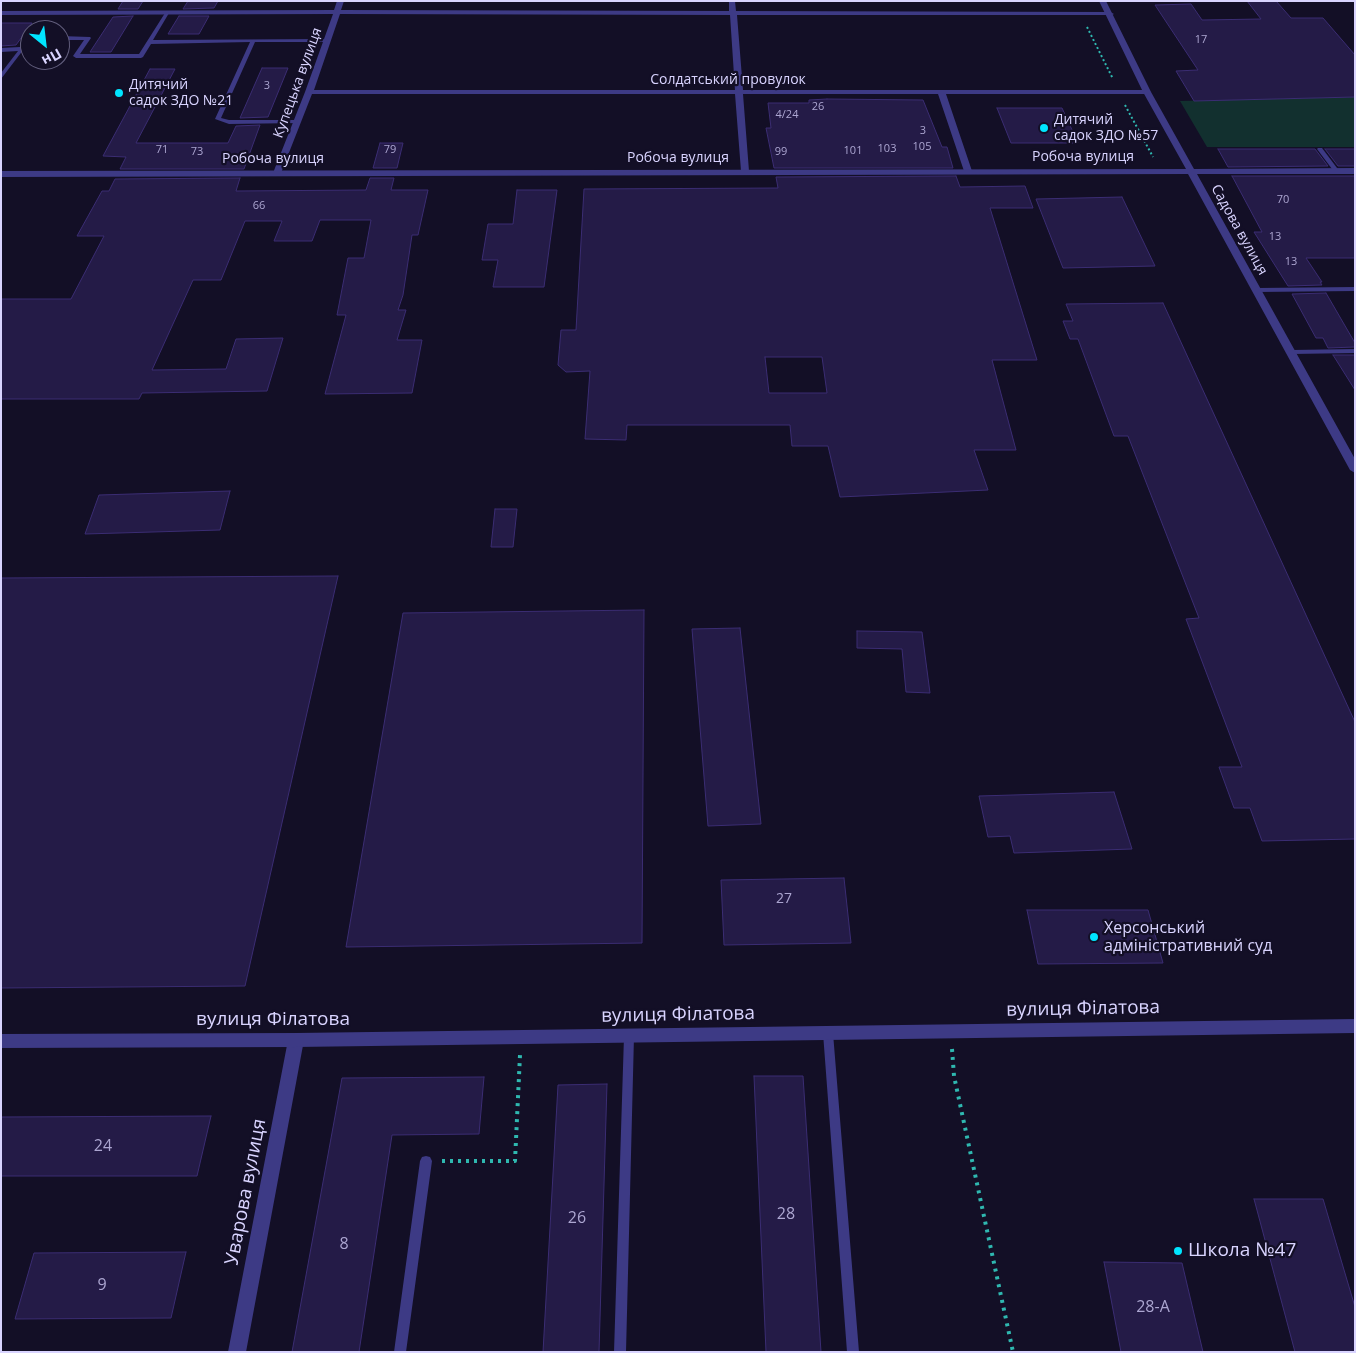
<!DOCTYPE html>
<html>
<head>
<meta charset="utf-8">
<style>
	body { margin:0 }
	#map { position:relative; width:1356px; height:1353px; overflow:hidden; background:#130f26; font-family:"Open Sans",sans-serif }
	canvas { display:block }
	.frame { position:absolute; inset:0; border:2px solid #d9d4ff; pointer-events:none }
	.north { position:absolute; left:20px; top:20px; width:50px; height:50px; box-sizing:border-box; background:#130f26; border:1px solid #625e7d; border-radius:50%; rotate:151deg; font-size:14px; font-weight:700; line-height:20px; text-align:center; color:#d9d4ff }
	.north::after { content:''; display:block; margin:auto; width:18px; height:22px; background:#00e5ff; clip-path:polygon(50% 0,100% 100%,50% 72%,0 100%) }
</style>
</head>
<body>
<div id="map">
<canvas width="1356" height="1353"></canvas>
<div class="frame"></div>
<div class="north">Пн</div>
</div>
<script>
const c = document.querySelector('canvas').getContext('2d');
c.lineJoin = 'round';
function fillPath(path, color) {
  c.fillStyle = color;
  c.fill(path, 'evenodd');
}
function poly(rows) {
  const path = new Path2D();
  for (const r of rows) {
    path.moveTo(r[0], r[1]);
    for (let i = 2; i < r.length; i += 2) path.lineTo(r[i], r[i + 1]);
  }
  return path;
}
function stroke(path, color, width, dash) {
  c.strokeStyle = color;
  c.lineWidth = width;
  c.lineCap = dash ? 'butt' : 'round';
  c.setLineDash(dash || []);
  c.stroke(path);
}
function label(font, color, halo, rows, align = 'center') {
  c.font = font + ' "Open Sans",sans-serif';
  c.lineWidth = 4.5;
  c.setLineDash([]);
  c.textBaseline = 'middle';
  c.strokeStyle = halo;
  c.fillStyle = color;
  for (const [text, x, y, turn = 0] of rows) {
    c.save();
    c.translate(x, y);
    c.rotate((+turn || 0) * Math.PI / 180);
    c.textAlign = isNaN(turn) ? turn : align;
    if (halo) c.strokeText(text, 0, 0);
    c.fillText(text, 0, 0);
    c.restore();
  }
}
fillPath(poly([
	[1355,97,1355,147,1207,147,1180,101]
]), '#12302f');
const building = poly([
	[123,1,143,1,138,9,118,9,123,1],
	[188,1,218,1,214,8,183,9,188,1],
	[1247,1,1276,1,1291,18,1323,18,1355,55,1355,97,1194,101,1176,71,1198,70,1155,5,1191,4,1202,20,1261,19,1247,1],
	[133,16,111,52,90,52,113,17,133,16],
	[179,16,209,16,199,34,168,34,179,16],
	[1,23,32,23,16,45,1,46,1,23],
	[262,68,288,68,268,117,240,118,262,68],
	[150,69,175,69,136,143,228,143,236,126,260,125,244,169,120,169,126,157,103,156,150,69],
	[827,99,923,100,942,147,947,147,953,168,774,168,766,128,771,128,768,103,809,103,809,100,827,99],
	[997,108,1062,108,1078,143,1011,143,997,108],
	[380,143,403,143,397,168,373,168,380,143],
	[1218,149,1315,149,1328,166,1228,167,1218,149],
	[1325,149,1355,149,1355,166,1338,166,1325,149],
	[956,176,960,187,1025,186,1033,208,990,208,1037,360,992,360,1016,450,974,450,988,490,840,497,828,446,792,446,790,425,627,425,626,440,585,439,590,371,566,372,558,365,561,330,576,330,584,189,778,188,776,177,956,176],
	[765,357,822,357,827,393,769,393,765,357],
	[1232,176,1355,176,1355,258,1306,258,1322,282,1320,282,1322,285,1288,286,1254,232,1262,232,1232,176],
	[240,178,236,191,366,190,370,178,394,178,391,190,428,190,418,235,412,235,403,295,398,310,406,310,397,340,422,340,412,393,325,394,346,315,337,315,348,258,364,258,371,220,320,220,312,241,274,241,282,221,245,221,221,280,193,280,152,370,226,369,236,339,283,338,267,391,142,393,139,399,1,399,1,299,71,299,104,236,77,236,102,191,109,191,115,179,240,178],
	[517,190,557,190,544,287,493,287,498,260,482,260,488,224,513,224,517,190],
	[1122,197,1155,266,1063,268,1036,199,1122,197],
	[1326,293,1355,343,1355,347,1328,348,1323,338,1316,338,1292,294,1326,293],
	[1163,303,1355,722,1355,839,1262,841,1250,808,1234,808,1219,767,1242,767,1186,619,1199,618,1128,436,1114,436,1078,339,1070,339,1063,321,1073,321,1066,304,1163,303],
	[1333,355,1355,355,1355,390,1333,355],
	[230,491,220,530,85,534,99,495,230,491],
	[495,509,517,509,513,547,491,547,495,509],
	[338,576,245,986,1,988,1,578,338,576],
	[644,610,642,943,346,947,403,613,644,610],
	[740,628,761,824,708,826,692,629,740,628],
	[857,631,922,632,930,693,906,692,902,649,857,648,857,631],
	[1114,792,1132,849,1014,853,1010,836,988,837,979,796,1114,792],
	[844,878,851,943,724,945,721,880,844,878],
	[1027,910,1148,910,1163,963,1038,964,1027,910],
	[754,1076,803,1076,821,1352,766,1352,754,1076],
	[484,1077,479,1134,392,1135,359,1352,292,1352,342,1078,484,1077],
	[607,1084,599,1352,543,1352,558,1085,607,1084],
	[211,1116,197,1176,1,1176,1,1117,211,1116],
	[1254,1199,1323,1199,1355,1307,1355,1352,1295,1352,1254,1199],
	[186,1252,171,1318,15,1319,34,1253,186,1252],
	[1104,1262,1182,1263,1203,1352,1121,1352,1104,1262]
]);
fillPath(building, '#241b47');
stroke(building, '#3b2d73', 1);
stroke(poly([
	[1087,27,1113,79],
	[1125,105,1153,157]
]), '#2fb8b0', 2, [2, 2.5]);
stroke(poly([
	[952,1049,954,1076,1013,1352],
	[442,1161,515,1161,520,1055]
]), '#2fb8b0', 4, [3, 5]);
fillPath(poly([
	[167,12,169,13,153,40,330,39,331,40,328,42,255,42,221,118,229,120,298,120,300,121,300,123,229,124,215,119,250,42,151,44,143,57,141,58,76,58,73,56,84,40,60,40,60,36,90,37,91,38,80,54,139,54,165,13,167,12],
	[30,36,30,41,1,79,1,73,18,51,1,52,1,48,20,47,30,36],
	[1318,148,1322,148,1340,172,1339,173,1335,173,1317,149,1318,148],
	[1355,287,1355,291,1257,292,1254,290,1257,288,1355,287],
	[1355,349,1355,353,1292,354,1289,352,1292,350,1355,349],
	[828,1028,832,1030,833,1033,859,1352,847,1352,823,1033,824,1030,828,1028],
	[629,1031,633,1033,634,1036,626,1352,614,1352,624,1036,625,1033,629,1031],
	[426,1156,430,1157,432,1161,406,1352,394,1352,420,1161,422,1157,426,1156]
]), '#3d3a85');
fillPath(poly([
	[337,1,344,1,341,10,729,11,729,1,735,1,736,11,1110,12,1114,14,1112,15,737,15,743,90,1147,90,1151,92,1147,94,946,94,972,171,968,174,964,171,938,94,743,94,749,171,745,174,741,171,735,94,312,94,281,173,277,176,273,173,305,92,333,14,1,15,1,11,334,10,337,1],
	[340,14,730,15,735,90,314,90,340,14],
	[296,1033,301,1035,304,1040,246,1352,228,1352,288,1040,291,1035,296,1033]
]), '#3d3a85');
fillPath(poly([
	[1099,1,1106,1,1151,92,1194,169,1355,168,1355,174,1197,174,1355,459,1355,473,1350,470,1188,174,1,177,1,171,1186,169,1143,92,1099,1],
	[1355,1019,1355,1033,296,1047,1,1048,1,1034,296,1033,1355,1019]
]), '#3d3a85');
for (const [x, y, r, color] of [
	[119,93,5,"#00e5ff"],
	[1044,128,5,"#00e5ff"],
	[1094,937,5,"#00e5ff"],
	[1178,1251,5,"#00e5ff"]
]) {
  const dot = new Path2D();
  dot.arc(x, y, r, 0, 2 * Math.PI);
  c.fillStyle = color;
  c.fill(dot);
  stroke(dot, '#130f26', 2);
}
label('11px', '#aca6d1', null, [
	["17",1201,40],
	["3",267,86],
	["26",818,107],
	["4/24",787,115],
	["3",923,131],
	["105",922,147],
	["103",887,149],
	["71",162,150],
	["79",390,150],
	["101",853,151],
	["73",197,152],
	["99",781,152],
	["70",1283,200],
	["66",259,206],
	["13",1275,237],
	["13",1291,262]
]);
label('14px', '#d9d4ff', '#130f26', [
	["Солдатський провулок",728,80],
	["Купецька вулиця",298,83,-70],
	["Робоча вулиця",1083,157],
	["Робоча вулиця",678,158],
	["Робоча вулиця",273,159],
	["Садова вулиця",1239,230,61]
]);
label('14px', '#d9d4ff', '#130f26', [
	["Дитячий",129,85],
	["садок ЗДО №21",129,101],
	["Дитячий",1054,120],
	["садок ЗДО №57",1054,136]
], 'left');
label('14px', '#aca6d1', null, [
	["27",784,899]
]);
label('16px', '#d9d4ff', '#130f26', [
	["Херсонський",1104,928],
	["адміністративний суд",1104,946]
], 'left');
label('16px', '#aca6d1', null, [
	["24",103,1146],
	["28",786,1214],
	["26",577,1218],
	["8",344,1244],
	["9",102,1285],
	["28-А",1153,1307]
]);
label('19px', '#d9d4ff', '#130f26', [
	["вулиця Філатова",1083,1009,-1],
	["вулиця Філатова",678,1015,-1],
	["вулиця Філатова",273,1020],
	["Уварова вулиця",246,1192,-79]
]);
label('19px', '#d9d4ff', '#130f26', [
	["Школа №47",1188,1251]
], 'left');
</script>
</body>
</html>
